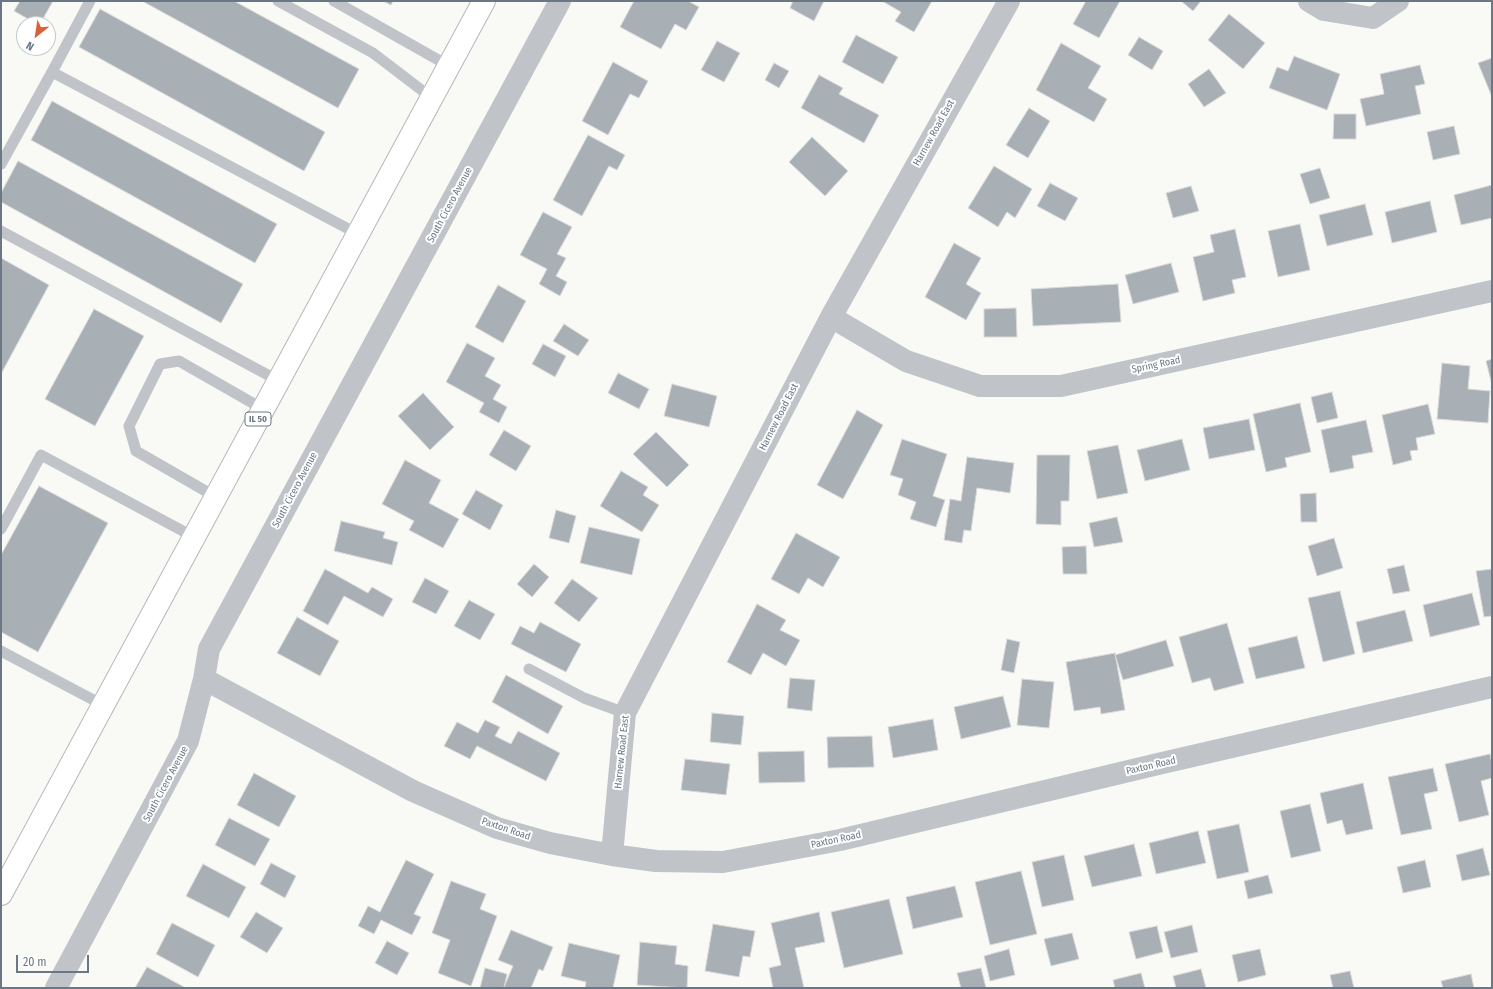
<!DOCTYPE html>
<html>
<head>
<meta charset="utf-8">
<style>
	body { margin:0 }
	#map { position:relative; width:1493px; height:989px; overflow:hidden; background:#f9f9f6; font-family:"Fira Sans Condensed",sans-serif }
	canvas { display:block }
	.frame { position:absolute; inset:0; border:2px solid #6a7885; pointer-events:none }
	.north { position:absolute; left:16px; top:16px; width:40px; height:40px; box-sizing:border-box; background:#fff; border:1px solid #c3c9ce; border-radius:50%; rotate:210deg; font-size:11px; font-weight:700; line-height:16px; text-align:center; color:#6a7885 }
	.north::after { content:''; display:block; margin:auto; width:14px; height:18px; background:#d86137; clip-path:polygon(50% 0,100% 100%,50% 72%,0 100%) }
	.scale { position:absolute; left:16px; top:955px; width:73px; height:18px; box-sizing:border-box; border:2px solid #6a7885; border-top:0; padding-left:5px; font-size:12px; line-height:14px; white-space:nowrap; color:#6a7885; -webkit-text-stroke:3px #fff; paint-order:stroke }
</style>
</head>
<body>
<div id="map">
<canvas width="1493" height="989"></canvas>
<div class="frame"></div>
<div class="north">N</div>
<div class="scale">20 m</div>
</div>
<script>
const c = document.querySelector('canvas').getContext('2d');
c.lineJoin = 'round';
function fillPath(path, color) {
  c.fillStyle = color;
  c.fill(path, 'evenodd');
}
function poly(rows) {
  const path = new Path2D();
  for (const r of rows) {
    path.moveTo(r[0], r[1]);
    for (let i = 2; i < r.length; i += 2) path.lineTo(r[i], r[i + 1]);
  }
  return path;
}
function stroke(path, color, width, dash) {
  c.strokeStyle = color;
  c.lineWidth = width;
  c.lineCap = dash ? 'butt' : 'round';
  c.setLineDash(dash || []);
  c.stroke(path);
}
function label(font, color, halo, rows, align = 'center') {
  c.font = font + ' "Fira Sans Condensed",sans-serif';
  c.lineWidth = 4;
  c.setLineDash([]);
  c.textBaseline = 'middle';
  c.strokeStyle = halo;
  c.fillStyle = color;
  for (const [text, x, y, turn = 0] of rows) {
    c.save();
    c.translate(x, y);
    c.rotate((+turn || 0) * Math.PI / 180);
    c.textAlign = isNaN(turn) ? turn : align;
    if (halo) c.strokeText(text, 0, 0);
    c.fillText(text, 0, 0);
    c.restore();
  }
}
const building = poly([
	[20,1,53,1,40,24,37,24,14,11,20,1],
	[142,1,234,1,359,69,338,108,142,1],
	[383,1,393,1,391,5,383,1],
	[634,1,688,1,699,7,686,30,675,24,661,49,620,27,634,1],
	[793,1,824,1,814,21,790,8,793,1],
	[882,1,932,1,914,32,895,21,901,12,882,1],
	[1086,1,1120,1,1099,38,1073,24,1086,1],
	[1181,1,1201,1,1193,11,1181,1],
	[100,9,325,132,304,171,79,47,100,9],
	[1229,14,1265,43,1243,69,1208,40,1229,14],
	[856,35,898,57,883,84,842,62,856,35],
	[1139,37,1163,51,1152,70,1128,55,1139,37],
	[717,41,740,53,724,82,701,70,717,41],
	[1061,43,1101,66,1088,88,1107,99,1094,122,1036,90,1061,43],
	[1294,56,1340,74,1327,110,1269,88,1277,67,1288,71,1294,56],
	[1492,58,1492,97,1478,63,1492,58],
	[613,62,648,81,639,98,630,94,608,135,582,121,613,62],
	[774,63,789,71,779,88,765,80,774,63],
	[1420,65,1425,84,1415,86,1421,114,1366,126,1360,99,1384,94,1380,74,1420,65],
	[1209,69,1226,93,1204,107,1188,84,1209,69],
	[819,75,843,88,839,94,879,115,864,143,801,108,819,75],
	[52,101,277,224,255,263,31,140,52,101],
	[1029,108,1050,121,1028,158,1006,145,1029,108],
	[1334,114,1356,114,1356,139,1333,139,1334,114],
	[1454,126,1460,154,1433,160,1427,132,1454,126],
	[588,135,625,155,617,170,609,166,582,216,553,200,588,135],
	[812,137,848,171,825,196,789,162,812,137],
	[18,161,243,284,221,323,1,202,1,193,18,161],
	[994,166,1032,189,1015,218,1007,212,998,227,968,208,994,166],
	[1320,168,1330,198,1310,204,1300,174,1320,168],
	[1050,183,1078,198,1065,221,1037,206,1050,183],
	[1492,185,1492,218,1461,225,1454,195,1492,185],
	[1191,186,1199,211,1173,218,1166,193,1191,186],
	[1430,201,1437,232,1392,243,1385,212,1430,201],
	[1365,204,1373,235,1327,246,1319,215,1365,204],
	[543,212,572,227,557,254,566,258,556,276,567,282,560,296,539,284,547,269,520,255,543,212],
	[1300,224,1310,270,1278,277,1268,231,1300,224],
	[1235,229,1246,277,1232,280,1235,293,1203,301,1193,257,1214,252,1210,235,1235,229],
	[954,243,981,258,966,284,981,293,966,320,925,297,954,243],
	[1,258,49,285,1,374,1,258],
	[1171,263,1179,292,1133,304,1125,275,1171,263],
	[1118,284,1121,322,1033,326,1031,289,1118,284],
	[498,285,526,301,503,343,475,327,498,285],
	[1016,308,1017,337,984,337,984,309,1016,308],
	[94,309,144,336,95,426,45,399,94,309],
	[564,324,589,340,578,356,553,341,564,324],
	[467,343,495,358,485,376,501,385,493,399,507,407,499,423,479,412,484,403,446,382,467,343],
	[543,344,566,356,555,377,532,364,543,344],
	[1492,359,1492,385,1486,361,1492,359],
	[1442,363,1470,366,1468,389,1490,391,1488,423,1437,419,1442,363],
	[618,373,649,389,639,409,608,393,618,373],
	[672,384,717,396,709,427,664,416,672,384],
	[1332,392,1338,418,1317,423,1311,397,1332,392],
	[423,393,454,427,430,450,398,416,423,393],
	[1300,403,1311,452,1285,458,1287,467,1266,472,1253,414,1300,403],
	[1428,404,1435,434,1416,438,1418,450,1410,451,1412,460,1393,465,1382,415,1428,404],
	[857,410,883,425,843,499,817,485,857,410],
	[1249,419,1255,450,1209,459,1203,428,1249,419],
	[1366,420,1373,452,1352,456,1354,468,1330,473,1321,430,1366,420],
	[504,430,531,446,516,471,489,455,504,430],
	[656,432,689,465,667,487,633,454,656,432],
	[902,439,947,454,933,496,945,500,936,527,910,519,916,502,898,495,903,479,890,475,902,439],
	[1182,439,1190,470,1145,481,1137,450,1182,439],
	[1118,445,1128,493,1097,499,1087,451,1118,445],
	[1037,455,1070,455,1069,501,1061,501,1061,525,1036,524,1037,455],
	[967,457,1014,463,1010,493,977,488,971,531,964,530,962,543,944,540,950,499,961,501,967,457],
	[405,460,441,480,429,503,459,519,443,548,409,530,414,521,382,504,405,460],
	[621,471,648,487,643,495,659,505,642,532,600,506,621,471],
	[39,486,108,523,38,652,1,632,1,555,39,486],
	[476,490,503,505,490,530,462,514,476,490],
	[1316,493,1317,522,1301,522,1300,494,1316,493],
	[556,510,576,516,569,543,549,538,556,510],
	[1117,517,1123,542,1094,547,1089,523,1117,517],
	[341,521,385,532,383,538,398,542,392,565,334,551,341,521],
	[589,527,640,539,632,575,580,563,589,527],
	[796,533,840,557,823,587,808,578,799,594,771,579,796,533],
	[1334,538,1343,568,1317,576,1308,546,1334,538],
	[1086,546,1087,574,1063,574,1062,547,1086,546],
	[534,564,549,577,532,597,517,584,534,564],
	[1404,565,1410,591,1393,594,1387,569,1404,565],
	[325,569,368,593,372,587,393,599,383,617,344,596,328,625,303,611,325,569],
	[1492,569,1492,616,1484,617,1476,571,1492,569],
	[425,578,449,591,436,614,412,602,425,578],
	[572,579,598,598,579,622,554,603,572,579],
	[1340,591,1355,654,1323,662,1308,598,1340,591],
	[1472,593,1480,625,1430,637,1423,605,1472,593],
	[469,600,495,614,480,640,454,626,469,600],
	[757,604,786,620,780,630,800,640,786,666,763,653,751,675,727,662,757,604],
	[1405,610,1413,641,1363,653,1356,622,1405,610],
	[297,617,339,641,320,676,277,653,297,617],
	[540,622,581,644,566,672,511,644,520,626,534,633,540,622],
	[1227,623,1244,683,1214,691,1210,678,1192,683,1179,637,1227,623],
	[1297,636,1305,668,1256,679,1248,648,1297,636],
	[1007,639,1020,642,1014,673,1001,670,1007,639],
	[1166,640,1174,666,1123,680,1115,655,1166,640],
	[1115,653,1125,710,1101,714,1100,707,1074,711,1066,662,1115,653],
	[506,675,563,706,548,734,492,702,506,675],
	[790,678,815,680,812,711,787,708,790,678],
	[1022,679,1054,682,1049,728,1017,725,1022,679],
	[1003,696,1011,727,961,739,954,707,1003,696],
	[712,713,744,716,741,745,710,742,712,713],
	[933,719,938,750,893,758,888,727,933,719],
	[485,720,500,727,495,736,511,744,518,731,560,753,546,781,477,746,470,759,444,746,457,722,478,733,485,720],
	[872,736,874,767,828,768,827,737,872,736],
	[804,751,805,782,759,783,758,752,804,751],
	[1490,754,1492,764,1492,778,1481,781,1489,815,1459,822,1445,764,1490,754],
	[685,759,730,764,726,795,681,790,685,759],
	[1433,768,1438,791,1424,794,1432,829,1401,835,1388,777,1433,768],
	[254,773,296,796,279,827,237,805,254,773],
	[1363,783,1373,829,1346,835,1342,820,1327,824,1320,793,1363,783],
	[1310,804,1321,851,1291,858,1280,811,1310,804],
	[229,818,270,839,255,866,215,845,229,818],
	[1239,824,1249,872,1217,879,1207,831,1239,824],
	[1198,831,1206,863,1156,874,1149,843,1198,831],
	[1134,844,1142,876,1092,887,1084,856,1134,844],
	[1483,848,1490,875,1462,881,1456,855,1483,848],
	[1064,855,1074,900,1042,907,1032,862,1064,855],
	[406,860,434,874,414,914,421,917,412,935,381,920,374,934,358,926,368,906,380,912,406,860],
	[1425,860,1431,887,1403,893,1397,867,1425,860],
	[271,863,296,876,285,898,260,884,271,863],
	[203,864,246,887,229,918,186,896,203,864],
	[1021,871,1037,934,990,945,975,882,1021,871],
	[1268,875,1273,893,1248,899,1244,881,1268,875],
	[451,881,486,894,480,909,497,916,471,986,438,973,450,940,432,933,451,881],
	[955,886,963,917,913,929,906,897,955,886],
	[889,899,903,954,844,968,831,912,889,899],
	[256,912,283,928,267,953,240,937,256,912],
	[819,912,825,942,795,948,804,988,773,988,769,968,781,965,771,923,819,912],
	[172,923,215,945,198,977,156,954,172,923],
	[713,924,755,931,750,957,743,956,739,977,705,971,713,924],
	[1192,925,1198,952,1171,958,1164,932,1192,925],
	[1157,926,1163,952,1136,959,1129,932,1157,926],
	[511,930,553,947,543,971,539,969,531,988,507,988,504,987,513,966,498,960,511,930],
	[1072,933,1079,959,1051,966,1044,939,1072,933],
	[387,941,409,953,397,975,375,963,387,941],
	[640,942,677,946,675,964,688,966,687,988,637,985,640,942],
	[569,943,620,955,613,988,585,988,586,982,561,976,569,943],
	[1009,949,1015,975,990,981,984,956,1009,949],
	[1260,949,1266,975,1238,982,1232,955,1260,949],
	[147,967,186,988,135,988,147,967],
	[485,968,507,974,504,988,480,988,485,968],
	[981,968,986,988,961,988,957,973,981,968],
	[1201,969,1206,988,1176,988,1173,976,1201,969],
	[1350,971,1354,988,1333,988,1330,975,1350,971],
	[1141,973,1145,988,1115,988,1113,980,1141,973],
	[1471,974,1474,988,1443,988,1441,981,1471,974]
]);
fillPath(building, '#a8afb5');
stroke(building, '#dadad9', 1);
const primary = poly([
	[1,894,484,1]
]);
stroke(primary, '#b4b8bc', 24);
stroke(poly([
	[278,1,373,53,432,98],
	[334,1,449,66],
	[52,72,90,1],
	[1,164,52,72,358,234],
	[1,231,279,381],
	[216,497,136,451,129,426,160,364,179,361,263,409],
	[1,529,41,455,194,537],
	[1,651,103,705],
	[529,669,584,698,625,713]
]), '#c0c4c8', 11);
stroke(poly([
	[1309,1,1324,10,1373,18,1398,1],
	[831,317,906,361,980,386,1061,386,1492,291],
	[204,679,413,791,497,828,550,843,612,855,656,861,723,862,840,840,1158,764,1492,687],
	[612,855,625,713,831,317,1009,1],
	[56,988,188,741,204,679,209,649,560,1]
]), '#c0c4c8', 22);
stroke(primary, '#fff', 22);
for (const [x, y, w] of [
	[258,419,26]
]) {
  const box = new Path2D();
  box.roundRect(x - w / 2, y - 7, w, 14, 3);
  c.fillStyle = '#fff';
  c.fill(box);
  stroke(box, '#6a7885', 1);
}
label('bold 9px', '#6a7885', null, [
	["IL 50",258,419]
]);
label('10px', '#6a7885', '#fff', [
	["Harnew Road East",934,133,-61],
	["South Cicero Avenue",450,205,-62],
	["Spring Road",1156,365,-12],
	["Harnew Road East",779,417,-63],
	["South Cicero Avenue",295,490,-62],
	["Harnew Road East",622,752,-84],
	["Paxton Road",1151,766,-13],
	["South Cicero Avenue",166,784,-62],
	["Paxton Road",506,829,19],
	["Paxton Road",836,840,-12]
]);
</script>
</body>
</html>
